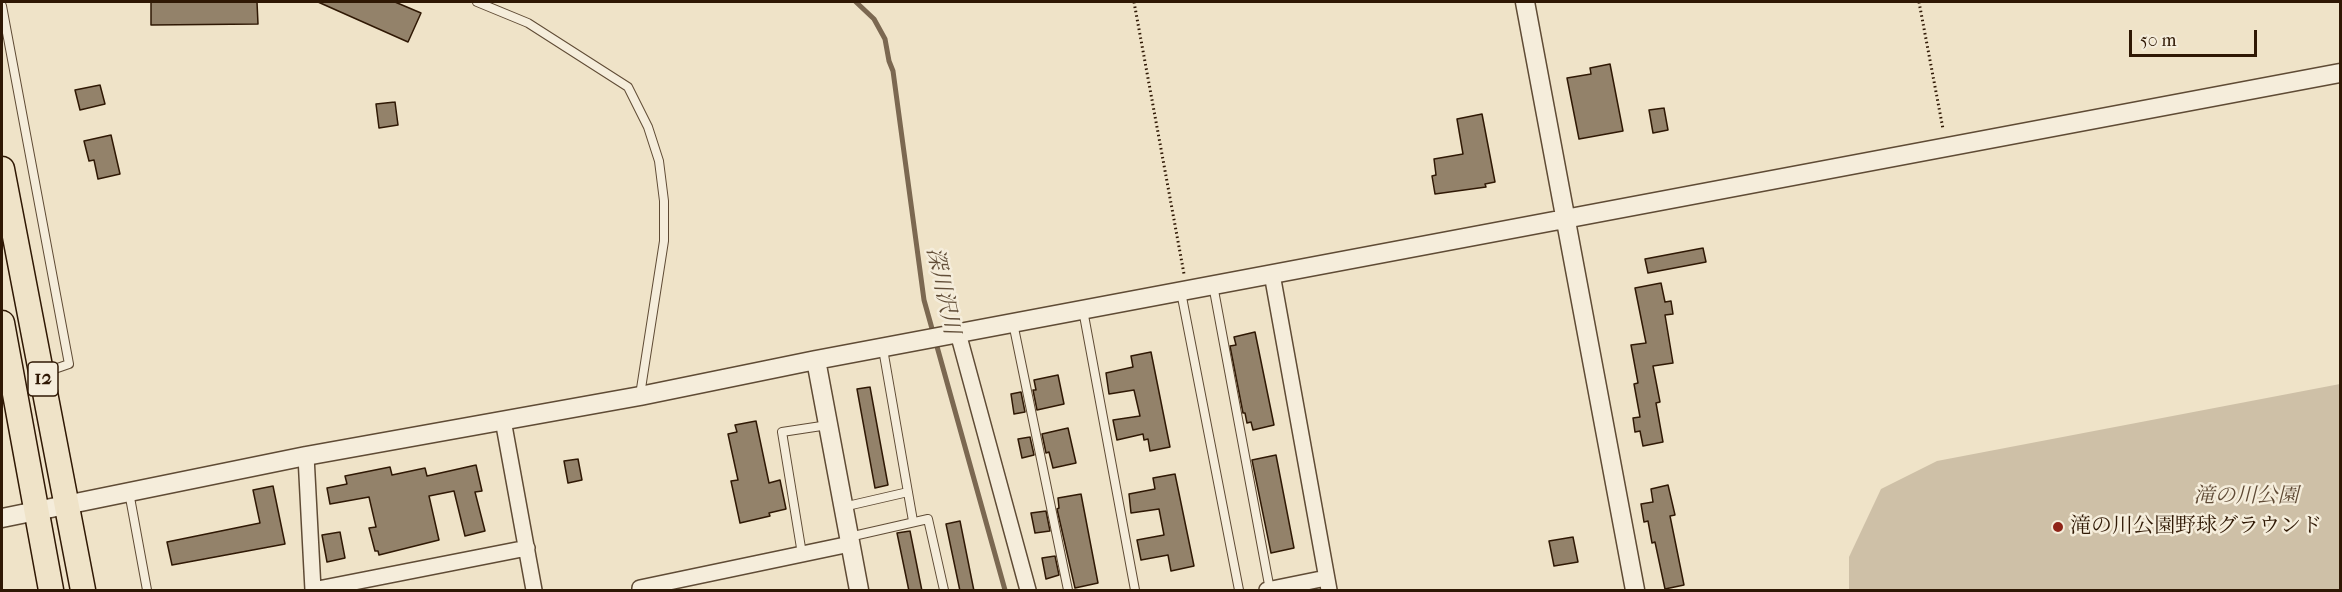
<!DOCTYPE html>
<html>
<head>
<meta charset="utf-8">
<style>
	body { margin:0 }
	#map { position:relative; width:2342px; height:592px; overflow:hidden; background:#efe3c8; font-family:"IM FELL French Canon",serif }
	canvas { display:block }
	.frame { position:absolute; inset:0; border:3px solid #2f1804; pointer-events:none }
	.scale { position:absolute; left:2129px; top:30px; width:128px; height:27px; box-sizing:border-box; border:3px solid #2f1804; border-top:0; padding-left:8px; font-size:18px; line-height:21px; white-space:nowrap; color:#2f1804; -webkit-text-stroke:4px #f5eddb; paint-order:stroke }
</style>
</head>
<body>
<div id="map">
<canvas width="2342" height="592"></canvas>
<div class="frame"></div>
<div class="scale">50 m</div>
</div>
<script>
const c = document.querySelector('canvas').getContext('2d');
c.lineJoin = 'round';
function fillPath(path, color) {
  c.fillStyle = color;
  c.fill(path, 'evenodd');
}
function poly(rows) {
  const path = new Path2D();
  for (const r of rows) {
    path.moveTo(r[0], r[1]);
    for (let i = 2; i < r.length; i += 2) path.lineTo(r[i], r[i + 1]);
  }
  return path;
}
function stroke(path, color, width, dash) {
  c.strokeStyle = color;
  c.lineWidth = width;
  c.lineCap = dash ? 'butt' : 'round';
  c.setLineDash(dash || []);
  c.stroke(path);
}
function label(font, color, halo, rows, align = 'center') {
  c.font = font + ' "IM FELL French Canon","Noto Serif JP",serif';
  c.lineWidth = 5;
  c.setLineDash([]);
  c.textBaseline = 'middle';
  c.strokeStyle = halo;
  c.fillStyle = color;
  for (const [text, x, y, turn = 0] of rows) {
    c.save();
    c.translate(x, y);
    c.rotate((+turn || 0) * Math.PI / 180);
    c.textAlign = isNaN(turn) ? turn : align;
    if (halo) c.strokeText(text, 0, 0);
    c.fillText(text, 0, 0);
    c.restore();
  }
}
fillPath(poly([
	[2340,384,2340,590,1849,590,1849,557,1881,489,1937,461]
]), '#cec0a7');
stroke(poly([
	[856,2,874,19,885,39,889,61,893,71,924,300,1005,590]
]), '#7b6851', 5);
const building = poly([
	[151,2,257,2,258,24,151,25,151,2],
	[318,2,395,2,421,13,408,42,318,2],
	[1610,64,1623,131,1579,139,1567,78,1591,74,1590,68,1610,64],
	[100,85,105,104,80,110,75,90,100,85],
	[395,102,398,125,379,128,376,104,395,102],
	[1664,108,1668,130,1653,133,1649,110,1664,108],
	[1482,114,1495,182,1485,184,1486,187,1435,194,1432,176,1436,175,1434,159,1463,154,1457,119,1482,114],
	[111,135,120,174,98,179,94,160,89,161,84,141,111,135],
	[1703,248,1706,262,1648,273,1645,259,1703,248],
	[1661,283,1665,302,1671,301,1673,314,1665,315,1673,363,1653,366,1660,402,1656,403,1663,442,1643,446,1640,431,1635,432,1633,418,1640,417,1634,384,1638,383,1631,345,1646,343,1635,288,1661,283],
	[1255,332,1274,425,1253,430,1251,422,1247,423,1245,413,1243,413,1230,346,1236,345,1234,337,1255,332],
	[1151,352,1170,447,1150,451,1148,439,1144,440,1143,434,1117,440,1113,420,1140,416,1134,390,1109,394,1106,373,1133,367,1131,356,1151,352],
	[1058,375,1064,404,1037,410,1033,390,1036,390,1034,380,1058,375],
	[870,387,888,485,875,488,857,389,870,387],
	[1021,392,1025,412,1014,414,1011,394,1021,392],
	[756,421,769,483,780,480,786,509,769,513,770,516,740,523,731,481,738,480,728,434,737,432,735,425,756,421],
	[1068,428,1076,463,1053,468,1049,452,1046,453,1042,434,1068,428],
	[1030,437,1034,455,1022,458,1018,439,1030,437],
	[1276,455,1294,548,1271,553,1252,460,1276,455],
	[578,459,582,480,568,483,564,461,578,459],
	[476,465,482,491,475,492,485,531,465,536,454,491,429,496,439,540,379,555,378,551,375,551,369,528,376,527,369,497,330,504,327,488,347,484,345,476,390,467,392,475,425,468,427,476,476,465],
	[1175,474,1194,566,1171,571,1168,555,1141,560,1137,540,1164,535,1159,509,1131,513,1129,494,1155,489,1153,478,1175,474],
	[1668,485,1675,515,1670,516,1684,585,1665,589,1655,542,1652,543,1648,521,1644,522,1641,504,1653,502,1651,489,1668,485],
	[273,486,285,544,172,565,167,542,260,523,253,490,273,486],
	[1081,494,1098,583,1075,588,1057,509,1059,508,1058,498,1081,494],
	[1046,511,1050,531,1035,533,1031,513,1046,511],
	[960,521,974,591,960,591,946,524,960,521],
	[910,531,922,591,909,591,897,533,910,531],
	[340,532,345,558,327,562,322,535,340,532],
	[1573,537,1578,562,1554,566,1549,541,1573,537],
	[1055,556,1059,575,1046,579,1042,558,1055,556]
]);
fillPath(building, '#93826a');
stroke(building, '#2f1804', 1.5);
const service = poly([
	[477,2,528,23,628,87,648,127,659,161,664,201,664,241,640,395],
	[2,6,69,364,43,373],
	[1213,285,1270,590],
	[1181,292,1239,590],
	[1083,310,1135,590],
	[1013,323,1068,590],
	[883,349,913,521],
	[129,492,147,590],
	[843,507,908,492],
	[849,537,928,519,944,590],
	[802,554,782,432,828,425]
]);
const minor = poly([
	[1272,274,1329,590],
	[958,333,1028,590],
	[503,420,534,590],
	[306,456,313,590],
	[313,590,527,548],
	[640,590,640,588,850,544],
	[1267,590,1326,578]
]);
const tertiary = poly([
	[1525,2,1635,590],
	[2,518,306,456,640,396,816,360],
	[859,590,816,360,2340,73]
]);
const trunk = poly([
	[2,169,83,590],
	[2,323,51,590]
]);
stroke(service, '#5f4b35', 10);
stroke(minor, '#5f4b35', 18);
stroke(tertiary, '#5f4b35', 21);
stroke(trunk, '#2f1804', 27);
stroke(poly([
	[1134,2,1184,274],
	[1919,2,1943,129]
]), '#2f1804', 3, [1.5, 3]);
stroke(service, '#f5eddb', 8);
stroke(minor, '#f5eddb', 15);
stroke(tertiary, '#f5eddb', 18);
stroke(trunk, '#efe3c8', 24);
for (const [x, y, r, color] of [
	[2058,527,6,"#8f2418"]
]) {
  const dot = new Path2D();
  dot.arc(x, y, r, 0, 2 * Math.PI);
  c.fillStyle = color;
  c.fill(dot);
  stroke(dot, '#f5eddb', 2);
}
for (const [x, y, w] of [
	[43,379,30]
]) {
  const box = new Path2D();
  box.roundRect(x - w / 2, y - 17, w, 34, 4.5);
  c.fillStyle = '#f5eddb';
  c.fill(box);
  stroke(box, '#2f1804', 1.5);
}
label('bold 20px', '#2f1804', null, [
	["12",43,379]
]);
label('italic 21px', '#5f4a35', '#f5eddb', [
	["滝の川公園",2246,497]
]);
label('21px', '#2f1804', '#f5eddb', [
	["滝の川公園野球グラウンド",2070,527]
], 'left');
label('italic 22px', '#624e38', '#f5eddb', [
	["深川沢川",942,291,78]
]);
</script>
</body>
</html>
